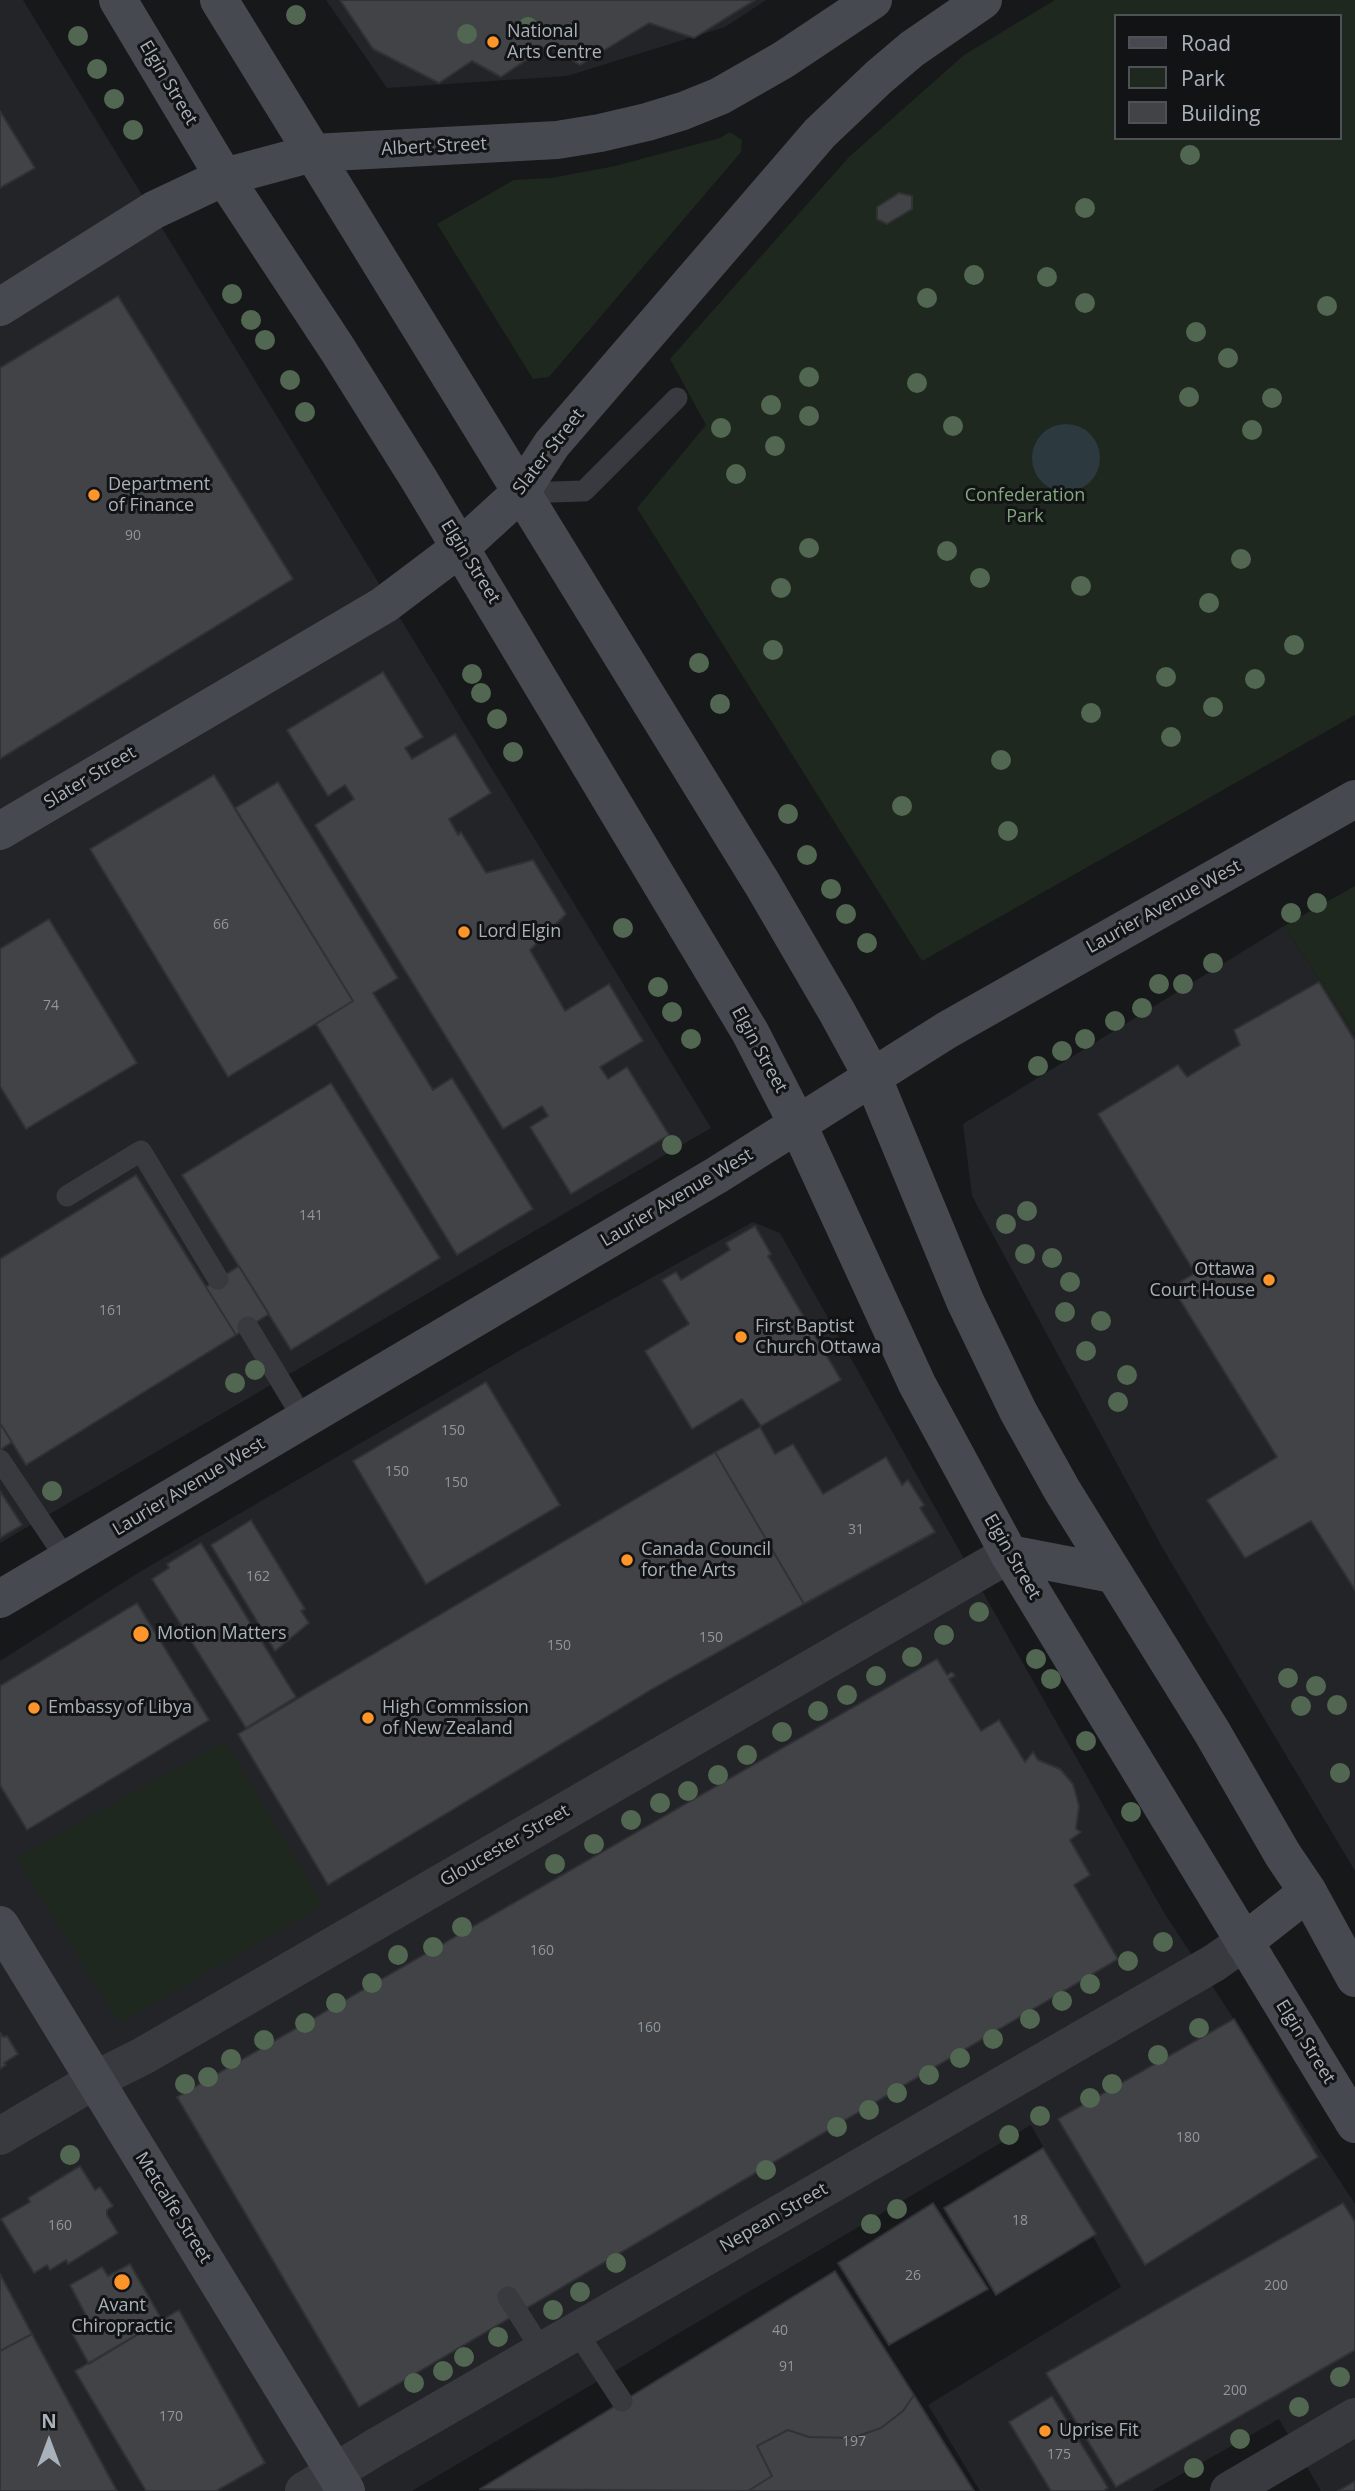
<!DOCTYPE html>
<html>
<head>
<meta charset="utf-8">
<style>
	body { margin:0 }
	#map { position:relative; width:1355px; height:2491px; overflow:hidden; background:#17181a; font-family:"Open Sans",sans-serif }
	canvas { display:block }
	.legend { position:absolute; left:1114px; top:14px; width:228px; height:126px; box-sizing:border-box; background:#121315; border:2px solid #4e5257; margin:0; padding:9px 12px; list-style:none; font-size:21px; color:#a9b1ba }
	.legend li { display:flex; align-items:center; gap:14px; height:35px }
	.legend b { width:35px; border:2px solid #4e5257 }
	.north { position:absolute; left:14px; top:2407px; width:70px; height:70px; -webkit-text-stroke:5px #121315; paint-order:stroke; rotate:0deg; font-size:19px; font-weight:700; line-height:28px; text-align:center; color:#a9b1ba }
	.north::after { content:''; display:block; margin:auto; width:24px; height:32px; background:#a9b1ba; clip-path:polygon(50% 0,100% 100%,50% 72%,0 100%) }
</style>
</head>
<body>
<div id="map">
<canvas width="1355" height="2491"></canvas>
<ul class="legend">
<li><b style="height:9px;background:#46494f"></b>Road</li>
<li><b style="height:19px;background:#1f281f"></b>Park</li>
<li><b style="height:19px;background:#414347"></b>Building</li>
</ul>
<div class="north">N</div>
</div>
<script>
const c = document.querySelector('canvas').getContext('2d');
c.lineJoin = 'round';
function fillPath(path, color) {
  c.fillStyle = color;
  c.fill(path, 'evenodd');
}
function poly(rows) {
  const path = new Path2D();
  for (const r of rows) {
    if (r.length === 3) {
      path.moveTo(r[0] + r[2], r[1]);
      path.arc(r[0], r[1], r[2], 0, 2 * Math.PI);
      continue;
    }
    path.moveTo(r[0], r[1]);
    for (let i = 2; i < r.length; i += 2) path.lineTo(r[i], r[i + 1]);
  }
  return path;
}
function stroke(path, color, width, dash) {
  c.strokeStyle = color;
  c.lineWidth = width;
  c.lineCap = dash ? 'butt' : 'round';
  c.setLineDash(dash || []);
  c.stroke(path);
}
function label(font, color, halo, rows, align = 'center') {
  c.font = font + ' "Open Sans",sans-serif';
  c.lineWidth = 6;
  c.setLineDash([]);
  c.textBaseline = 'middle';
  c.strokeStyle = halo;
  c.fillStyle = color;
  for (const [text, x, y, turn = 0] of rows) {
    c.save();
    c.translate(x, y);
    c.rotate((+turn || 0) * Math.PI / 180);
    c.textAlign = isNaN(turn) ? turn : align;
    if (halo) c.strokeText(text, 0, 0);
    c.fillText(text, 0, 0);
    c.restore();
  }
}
fillPath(poly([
	[0,0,23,0,711,1128,0,1543],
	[326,0,766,0,725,27,567,76,387,88],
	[1284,926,1355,1034,1355,1871,1162,1547,972,1196,963,1124],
	[753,1222,780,1233,1163,1911,1355,2204,1355,2491,1321,2491,1279,2419,1152,2491,980,2491,928,2405,1121,2287,1031,2125,412,2491,0,2491,0,1661,141,1571,515,1353]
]), '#232427');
fillPath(poly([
	[1055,0,1355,0,1355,715,922,961,637,508,706,425,670,359,849,157,964,55],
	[1115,16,1339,16,1339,138,1115,138],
	[730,132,742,140,741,152,549,377,533,379,437,224,514,180,551,178,615,166,720,138],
	[1355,886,1355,1034,1284,926],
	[225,1741,323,1905,120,2023,16,1858]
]), '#1f281f');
fillPath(poly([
	[1066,458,34]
]), '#2c393f');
const building = poly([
	[340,0,755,0,694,38,649,23,580,65,547,46,501,77,472,61,439,83,373,49,340,0],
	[0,111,35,168,0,188,0,111],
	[899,193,912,196,912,209,887,224,877,219,877,207,899,193],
	[118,296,293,579,0,759,0,368,118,296],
	[383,672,423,737,405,748,412,759,455,734,491,793,449,819,458,835,461,832,486,873,533,860,566,914,530,950,565,1011,609,984,643,1041,600,1067,608,1079,627,1067,669,1135,571,1194,530,1127,548,1116,542,1106,503,1129,315,825,354,799,345,785,328,796,287,730,383,672],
	[214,775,353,1001,228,1077,90,849,214,775],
	[278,782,398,978,373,993,433,1090,452,1078,533,1209,457,1255,316,1024,353,1001,235,808,278,782],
	[49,919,137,1063,26,1129,0,1086,0,949,49,919],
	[1319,982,1355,1041,1355,1590,1311,1521,1245,1558,1207,1500,1277,1457,1172,1287,1195,1273,1098,1114,1178,1065,1187,1077,1240,1045,1234,1030,1319,982],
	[331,1083,440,1258,291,1350,182,1175,331,1083],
	[136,1175,236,1335,26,1465,0,1423,0,1259,136,1175],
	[755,1226,771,1254,768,1256,841,1380,761,1426,742,1399,692,1429,645,1351,689,1324,662,1280,676,1272,681,1280,730,1250,726,1243,755,1226],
	[239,1266,269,1314,236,1335,206,1287,239,1266],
	[486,1382,560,1505,426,1584,353,1461,486,1382],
	[0,1423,12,1442,0,1450,0,1423],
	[760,1427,775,1454,793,1444,823,1494,886,1457,902,1485,908,1480,924,1505,920,1508,935,1532,804,1604,715,1452,760,1427],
	[715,1452,804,1604,654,1688,328,1885,238,1734,715,1452],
	[0,1491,22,1525,0,1538,0,1491],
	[251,1520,305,1609,301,1611,309,1623,275,1651,211,1545,251,1520],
	[201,1543,296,1697,246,1728,152,1579,169,1568,167,1564,201,1543],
	[137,1603,209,1720,27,1830,0,1785,0,1686,137,1603],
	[937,1659,947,1675,952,1672,955,1676,949,1679,981,1731,999,1720,1025,1762,1033,1752,1038,1760,1060,1769,1073,1784,1079,1806,1076,1829,1081,1832,1070,1840,1090,1875,1074,1885,1118,1959,359,2407,177,2097,937,1659],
	[1234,2019,1318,2157,1145,2265,1058,2119,1234,2019],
	[0,2032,3,2037,7,2036,18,2054,4,2063,6,2065,0,2069,0,2032],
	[1043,2148,1096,2234,996,2295,944,2208,1043,2148],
	[80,2166,95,2190,100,2187,113,2206,107,2210,107,2215,118,2233,68,2264,66,2260,50,2270,47,2265,34,2273,1,2219,30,2202,28,2198,80,2166],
	[933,2203,988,2289,889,2345,838,2263,933,2203],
	[1343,2203,1355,2222,1355,2350,1116,2487,1046,2373,1343,2203],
	[130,2264,162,2320,89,2364,73,2335,91,2325,70,2285,102,2267,108,2276,130,2264],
	[835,2271,914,2395,903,2411,881,2428,852,2438,809,2437,788,2430,757,2446,772,2476,748,2491,480,2489,835,2271],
	[0,2274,32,2334,0,2351,0,2274],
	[179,2310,265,2463,216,2491,146,2491,75,2371,179,2310],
	[32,2334,117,2491,0,2491,0,2351,32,2334],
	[914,2395,974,2491,748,2491,772,2476,757,2446,788,2430,809,2437,852,2438,881,2428,903,2411,914,2395],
	[1052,2396,1108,2488,1103,2491,1051,2491,1009,2422,1052,2396],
	[1355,2481,1355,2491,1338,2491,1355,2481]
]);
fillPath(building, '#414347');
stroke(building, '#313236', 2);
stroke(poly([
	[520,493,584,491,677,398],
	[67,1196,141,1151,218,1279],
	[248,1327,304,1420],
	[0,1460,67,1560],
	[508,2297,543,2352],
	[577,2332,622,2401]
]), '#383a3f', 21);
stroke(poly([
	[0,2136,95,2080,143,2056,1009,1554],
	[304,2491,376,2447,1214,1963,1244,1942],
	[1229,2491,1355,2417]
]), '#383a3f', 38);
stroke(poly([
	[118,0,224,177,338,350,420,481,750,1032,798,1125,917,1384,1009,1554,1355,2124],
	[219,0,763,885,837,1012,872,1076,965,1301,1018,1411,1062,1490,1212,1732,1283,1855,1308,1892,1355,1978],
	[0,307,154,210,224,177,313,153,557,140,600,133,647,122,683,111,720,96,783,60,873,0],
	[0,831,384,605,461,547,520,493,552,444,820,133,879,77,912,49,983,0],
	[1009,1554,1113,1574],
	[0,1599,717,1175,947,1030,1355,799],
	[0,1925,346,2491],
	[1244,1942,1308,1892]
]), '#46494f', 38);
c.fillStyle = '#526751';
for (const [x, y] of [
	[296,15],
	[528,27],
	[467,34],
	[78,36],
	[97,69],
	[114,99],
	[133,130],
	[1190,155],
	[1085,208],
	[974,275],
	[1047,277],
	[232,294],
	[927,298],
	[1085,303],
	[1327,306],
	[251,320],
	[1196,332],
	[265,340],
	[1228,358],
	[809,377],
	[290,380],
	[917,383],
	[1189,397],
	[1272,398],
	[771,405],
	[305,412],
	[809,416],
	[953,426],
	[721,428],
	[1252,430],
	[775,446],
	[736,474],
	[809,548],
	[947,551],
	[1241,559],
	[980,578],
	[1081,586],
	[781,588],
	[1209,603],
	[1294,645],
	[773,650],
	[699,663],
	[472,674],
	[1166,677],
	[1255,679],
	[481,693],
	[720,704],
	[1213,707],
	[1091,713],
	[497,719],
	[1171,737],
	[513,752],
	[1001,760],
	[902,806],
	[788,814],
	[1008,831],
	[807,855],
	[831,889],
	[1317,903],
	[1291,913],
	[846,914],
	[623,928],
	[867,943],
	[1213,963],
	[1159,984],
	[1183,984],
	[658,987],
	[1142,1008],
	[672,1012],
	[1115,1021],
	[691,1039],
	[1085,1039],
	[1062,1051],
	[1038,1066],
	[672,1145],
	[1027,1211],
	[1006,1224],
	[1025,1254],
	[1052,1258],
	[1070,1282],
	[1065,1312],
	[1101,1321],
	[1086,1351],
	[255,1370],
	[1127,1375],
	[235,1383],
	[1118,1402],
	[52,1491],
	[979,1612],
	[944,1635],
	[912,1657],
	[1036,1659],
	[876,1676],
	[1288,1678],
	[1051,1679],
	[1316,1686],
	[847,1695],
	[1337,1705],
	[1301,1706],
	[818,1711],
	[782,1732],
	[1086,1741],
	[747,1755],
	[1340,1773],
	[718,1775],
	[688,1791],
	[660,1803],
	[1131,1812],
	[631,1820],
	[594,1844],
	[555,1864],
	[462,1927],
	[1163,1942],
	[433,1947],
	[398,1955],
	[1128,1961],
	[372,1983],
	[1090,1984],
	[1062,2001],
	[336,2003],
	[1030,2019],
	[305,2023],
	[1199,2028],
	[993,2039],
	[264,2040],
	[1158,2055],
	[960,2058],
	[231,2059],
	[929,2075],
	[208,2077],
	[185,2084],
	[1112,2084],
	[897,2093],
	[1090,2098],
	[869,2110],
	[1040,2116],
	[837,2127],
	[1009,2135],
	[70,2155],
	[766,2170],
	[897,2209],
	[871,2224],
	[616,2263],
	[580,2292],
	[553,2310],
	[498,2337],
	[464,2357],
	[443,2371],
	[1340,2377],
	[414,2383],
	[1299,2407],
	[1240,2439],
	[1194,2468]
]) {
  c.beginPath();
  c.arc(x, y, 10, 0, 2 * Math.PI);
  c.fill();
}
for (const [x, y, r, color] of [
	[493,42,7,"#fe952a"],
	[94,495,7,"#fe952a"],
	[464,932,7,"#fe952a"],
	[1269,1280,7,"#fe952a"],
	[741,1337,7,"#fe952a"],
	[627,1560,7,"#fe952a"],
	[141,1634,9,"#fe952a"],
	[34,1708,7,"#fe952a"],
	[368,1718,7,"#fe952a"],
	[122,2282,9,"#fe952a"],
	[1045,2431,7,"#fe952a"]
]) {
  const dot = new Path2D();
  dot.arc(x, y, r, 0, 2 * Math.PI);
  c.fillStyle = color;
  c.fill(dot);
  stroke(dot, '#121315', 2.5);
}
label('14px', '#8f969d', null, [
	["90",133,536],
	["66",221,925],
	["74",51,1006],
	["141",311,1216],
	["161",111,1311],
	["150",453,1431],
	["150",397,1472],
	["150",456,1483],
	["31",856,1530],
	["162",258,1577],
	["150",711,1638],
	["150",559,1646],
	["160",542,1951],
	["160",649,2028],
	["180",1188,2138],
	["18",1020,2221],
	["160",60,2226],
	["26",913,2276],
	["200",1276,2286],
	["40",780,2331],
	["91",787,2367],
	["200",1235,2391],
	["170",171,2417],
	["197",854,2442],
	["175",1059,2455]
]);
label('18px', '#a9b1ba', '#121315', [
	["National",507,32],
	["Arts Centre",507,53],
	["Department",108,485],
	["of Finance",108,506],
	["Lord Elgin",478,932],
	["Ottawa",1255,1270,"right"],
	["Court House",1255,1291,"right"],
	["First Baptist",755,1327],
	["Church Ottawa",755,1348],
	["Canada Council",641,1550],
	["for the Arts",641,1571],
	["Motion Matters",157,1634],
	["Embassy of Libya",48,1708],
	["High Commission",382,1708],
	["of New Zealand",382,1729],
	["Avant",122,2306,"center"],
	["Chiropractic",122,2327,"center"],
	["Uprise Fit",1059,2431]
], 'left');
label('18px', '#a9b1ba', '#121315', [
	["Elgin Street",168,83,59],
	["Albert Street",434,147,-3],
	["Slater Street",549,452,-52],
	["Elgin Street",470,562,58],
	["Slater Street",90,778,-31],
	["Laurier Avenue West",1164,907,-29],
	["Elgin Street",759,1050,61],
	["Laurier Avenue West",677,1198,-31],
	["Laurier Avenue West",189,1487,-31],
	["Elgin Street",1012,1557,60],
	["Gloucester Street",505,1846,-30],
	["Elgin Street",1305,2042,58],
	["Metcalfe Street",173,2208,58],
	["Nepean Street",774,2218,-30]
]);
label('18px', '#82a77e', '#121315', [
	["Confederation",1025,496],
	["Park",1025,517]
]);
</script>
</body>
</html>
